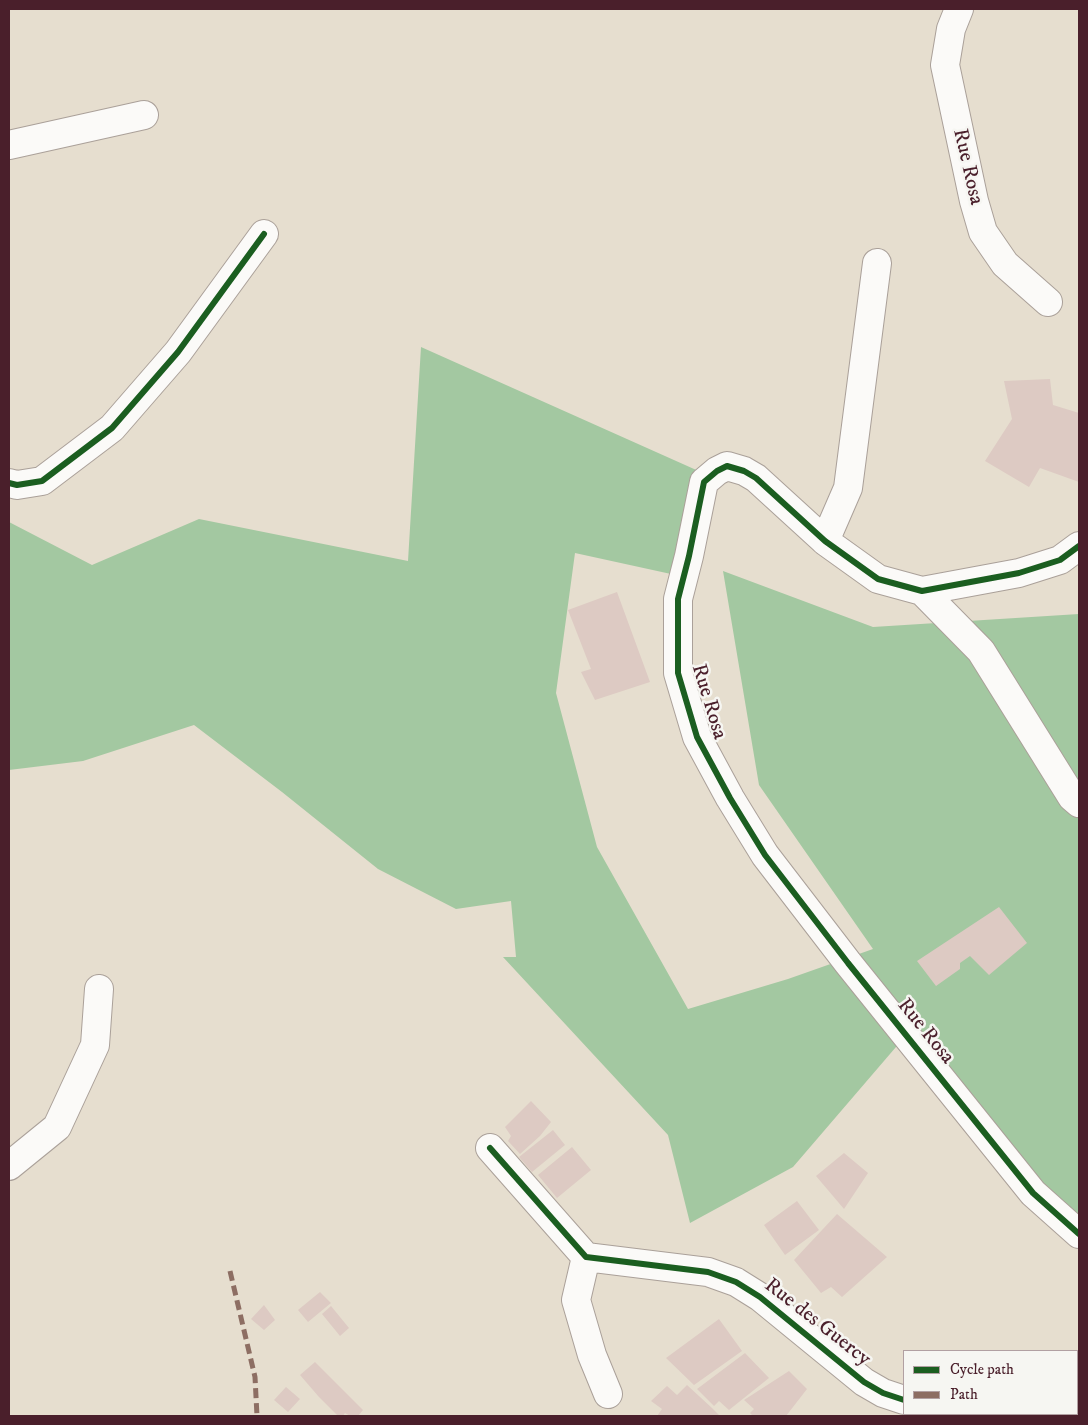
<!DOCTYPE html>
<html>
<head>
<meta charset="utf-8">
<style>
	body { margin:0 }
	#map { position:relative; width:1088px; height:1425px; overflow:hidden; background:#e6decf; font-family:"IM FELL DW Pica",serif }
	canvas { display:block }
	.frame { position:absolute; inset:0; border:10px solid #4a1f2b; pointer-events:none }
	.legend { position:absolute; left:903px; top:1350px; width:175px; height:65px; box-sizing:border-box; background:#f6f6f2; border:1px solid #b1a0a2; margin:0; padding:6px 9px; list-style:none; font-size:15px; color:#4a1f2b }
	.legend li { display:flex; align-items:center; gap:10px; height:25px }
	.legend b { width:25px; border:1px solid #b1a0a2 }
</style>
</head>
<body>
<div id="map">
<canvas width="1088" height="1425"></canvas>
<div class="frame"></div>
<ul class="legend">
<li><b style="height:6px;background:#1b5e20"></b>Cycle path</li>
<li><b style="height:6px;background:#8d6e63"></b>Path</li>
</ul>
</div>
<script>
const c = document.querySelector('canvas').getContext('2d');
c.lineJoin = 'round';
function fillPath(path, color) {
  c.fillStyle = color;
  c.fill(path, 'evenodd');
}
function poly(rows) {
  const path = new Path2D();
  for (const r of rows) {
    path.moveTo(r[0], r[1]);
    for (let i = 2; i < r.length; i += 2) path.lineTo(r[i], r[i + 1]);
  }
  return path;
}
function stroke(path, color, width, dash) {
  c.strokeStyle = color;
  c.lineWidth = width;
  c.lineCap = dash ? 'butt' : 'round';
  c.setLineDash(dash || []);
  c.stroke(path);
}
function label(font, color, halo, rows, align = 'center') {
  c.font = font + ' "IM FELL DW Pica",serif';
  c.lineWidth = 5;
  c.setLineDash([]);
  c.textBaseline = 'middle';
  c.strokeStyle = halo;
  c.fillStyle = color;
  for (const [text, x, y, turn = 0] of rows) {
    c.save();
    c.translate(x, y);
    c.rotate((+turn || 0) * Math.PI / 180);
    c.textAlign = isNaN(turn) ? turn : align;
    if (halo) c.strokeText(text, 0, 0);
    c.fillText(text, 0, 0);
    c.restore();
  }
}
fillPath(poly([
	[421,347,703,473,671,574,575,553,556,693,597,847,688,1009,788,979,873,949,759,785,723,571,873,627,1079,614,1079,1245,902,1040,793,1167,690,1223,668,1135,503,957,516,957,511,901,456,909,378,869,282,792,194,725,83,761,9,770,9,522,92,565,199,519,408,561]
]), '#a3c8a1');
fillPath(poly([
	[1050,379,1053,405,1079,413,1079,482,1040,468,1029,487,985,461,1012,419,1004,381],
	[617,592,650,682,595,700,581,672,591,669,568,610],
	[999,907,1027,943,989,975,970,956,960,963,960,969,936,986,917,961],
	[531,1101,551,1122,540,1136,520,1154,508,1141,511,1136,505,1127],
	[553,1130,565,1145,532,1172,519,1157],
	[572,1147,591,1170,557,1198,538,1175],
	[844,1153,868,1173,844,1209,816,1176],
	[797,1201,819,1230,785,1255,764,1225],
	[837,1214,887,1257,842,1297,831,1287,821,1293,794,1260],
	[320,1292,331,1303,308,1322,298,1310],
	[264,1305,275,1320,264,1330,251,1319],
	[331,1306,349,1328,340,1336,322,1314],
	[719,1319,742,1351,694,1385,666,1358],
	[745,1353,769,1378,729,1410,719,1401,714,1406,697,1389],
	[315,1362,363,1410,358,1416,350,1416,345,1413,343,1416,338,1416,319,1397,300,1375],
	[789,1371,807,1389,786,1416,753,1416,750,1413,754,1409,744,1400],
	[687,1385,712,1408,720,1416,657,1416,662,1409,651,1401,667,1386,677,1395],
	[286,1387,300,1399,288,1412,274,1400]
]), '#ddcac3');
const street = poly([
	[959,9,951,29,945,65,974,201,983,232,1005,264,1048,302],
	[9,145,144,115],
	[9,483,17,485,42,481,112,428,178,352,264,234],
	[825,541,848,488,877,263],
	[1079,546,1060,560,1019,573,922,591,878,579,825,541,756,478,744,471,727,466,717,471,704,482,689,556,678,599,678,673,697,737,730,798,765,855,848,963,1033,1193,1079,1234],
	[922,591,981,651,1072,797,1079,803],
	[490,1148,586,1257,708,1272,736,1282,760,1297,864,1382,883,1393,904,1400],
	[9,1166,57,1127,95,1045,99,989],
	[586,1257,576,1300,592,1355,608,1394],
	[1026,1414,1037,1416]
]);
stroke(street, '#aaa099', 30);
stroke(street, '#fbfaf8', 28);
stroke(poly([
	[230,1271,255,1377,257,1416]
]), '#8d6e63', 5, [10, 5]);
stroke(poly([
	[9,483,17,485,42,481,112,428,178,352,264,234],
	[1079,546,1060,560,1019,573,922,591,878,579,825,541,756,478,744,471,727,466,717,471,704,482,689,556,678,599,678,673,697,737,730,798,765,855,848,963,1033,1193,1079,1234],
	[490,1148,586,1257,708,1272,736,1282,760,1297,864,1382,883,1393,904,1400]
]), '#1b5e20', 6);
label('21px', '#4a1f2b', '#f6f6f2', [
	["Rue Rosa",967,167,77],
	["Rue Rosa",708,702,73],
	["Rue Rosa",925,1032,51],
	["Rue des Guercy",817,1323,38]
]);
</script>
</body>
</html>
